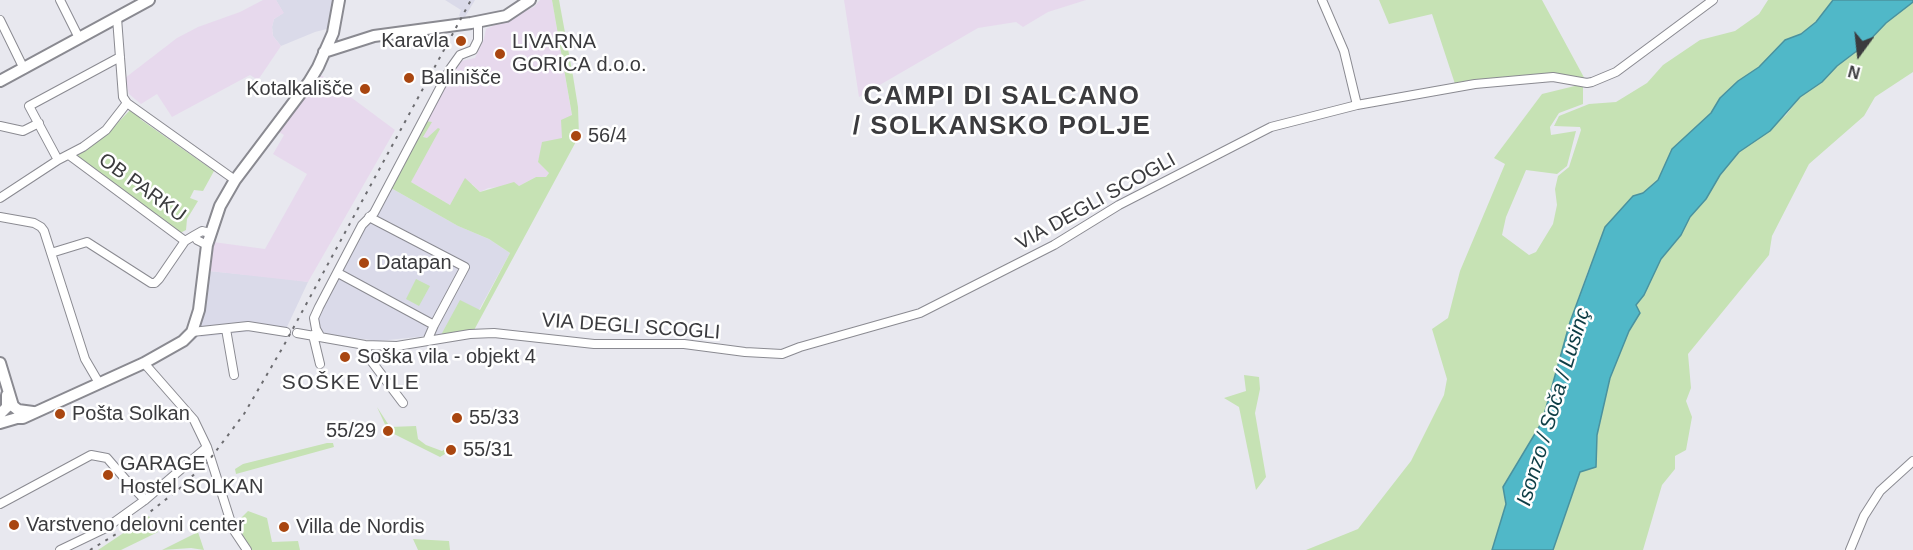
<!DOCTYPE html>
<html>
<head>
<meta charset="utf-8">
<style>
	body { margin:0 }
	#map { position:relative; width:1913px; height:550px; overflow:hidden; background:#e8e8ef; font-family:Arial,sans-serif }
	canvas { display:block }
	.north { position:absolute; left:1829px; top:24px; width:60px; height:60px; -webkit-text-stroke:4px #fff; paint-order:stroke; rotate:195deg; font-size:16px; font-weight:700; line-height:24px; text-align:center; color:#3b3b3e }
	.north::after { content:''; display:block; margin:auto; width:21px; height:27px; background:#3b3b3e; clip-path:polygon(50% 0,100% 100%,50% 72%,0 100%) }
</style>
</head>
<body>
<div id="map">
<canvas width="1913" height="550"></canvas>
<div class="north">N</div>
</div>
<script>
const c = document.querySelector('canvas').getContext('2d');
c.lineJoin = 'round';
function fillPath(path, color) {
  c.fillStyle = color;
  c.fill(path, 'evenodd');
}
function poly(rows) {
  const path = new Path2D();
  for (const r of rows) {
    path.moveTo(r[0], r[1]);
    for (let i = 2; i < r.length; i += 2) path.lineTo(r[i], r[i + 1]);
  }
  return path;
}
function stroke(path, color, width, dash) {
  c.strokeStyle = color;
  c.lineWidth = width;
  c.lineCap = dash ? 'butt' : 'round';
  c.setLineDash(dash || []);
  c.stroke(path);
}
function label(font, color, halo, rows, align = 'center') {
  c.font = font + ' Arial,sans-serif';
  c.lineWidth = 5;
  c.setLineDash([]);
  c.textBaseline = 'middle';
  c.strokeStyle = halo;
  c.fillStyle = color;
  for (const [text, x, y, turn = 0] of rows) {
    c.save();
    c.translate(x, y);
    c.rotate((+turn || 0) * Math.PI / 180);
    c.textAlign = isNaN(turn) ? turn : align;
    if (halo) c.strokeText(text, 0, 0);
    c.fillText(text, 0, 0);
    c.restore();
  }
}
fillPath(poly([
	[276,0,333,0,331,24,327,29,315,32,281,46,273,36,272,27,274,19,283,13],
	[445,0,475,0,465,17,462,17,459,16,461,10],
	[391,188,458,226,489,239,510,253,467,332,378,341,325,334,317,326,320,314,364,227],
	[209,271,291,279,308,282,286,329,281,336,252,331,201,337,188,327]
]), '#dadae9');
fillPath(poly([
	[263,0,276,0,284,13,274,19,272,27,273,36,281,46,258,80,250,75,172,117,157,94,141,104,129,94,125,78,177,38,198,27,240,12],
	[540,0,552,0,572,116,563,138,541,152,538,162,549,173,545,178,536,177,519,186,488,188,480,192,472,184,450,205,411,182,427,139,419,134,457,62,475,58,484,39,486,29,534,7],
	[844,0,1086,0,1048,12,1023,27,1016,22,978,28,859,97],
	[321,75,395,130,308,282,209,271,213,242,265,249,307,174,273,154,284,135,279,132]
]), '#e7d9ed');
fillPath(poly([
	[552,0,559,0,573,76,578,107,579,136,473,332,441,335,460,300,480,310,510,253,489,239,458,226,391,188,426,121,432,122,423,137,427,138,438,128,440,129,411,182,450,205,465,178,480,192,514,182,519,186,536,177,546,177,549,173,538,162,542,142,562,138,561,120,572,115],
	[1379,0,1542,0,1587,83,1553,77,1456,87,1432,14,1389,24],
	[1768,0,1833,0,1816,22,1801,34,1785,40,1759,67,1738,81,1720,98,1711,113,1672,149,1658,180,1643,193,1595,256,1588,271,1570,322,1542,422,1503,487,1506,504,1492,550,1306,550,1358,529,1411,461,1444,395,1447,379,1432,329,1448,318,1460,271,1505,164,1494,158,1542,94,1583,84,1583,104,1559,113,1550,127,1551,135,1576,131,1567,166,1557,174,1526,170,1506,217,1502,235,1529,255,1536,252,1553,224,1557,205,1555,189,1558,176,1569,167,1581,130,1580,127,1554,126,1559,116,1589,104,1616,102,1647,83,1663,65,1700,40,1735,31,1759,14],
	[1913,2,1913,72,1875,97,1864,116,1809,164,1772,236,1769,255,1688,354,1691,388,1686,401,1692,417,1686,450,1675,456,1675,469,1662,485,1643,550,1553,550,1580,472,1596,467,1597,435,1610,378,1629,331,1640,313,1635,305,1644,295,1661,259,1681,235,1690,217,1706,199,1720,175,1739,152,1786,115,1800,97,1822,82,1837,66,1866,44,1886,23],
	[131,109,142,116,140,119,214,171,203,191,194,190,190,198,198,201,187,219,186,230,180,233,80,160,78,156,79,152,108,133],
	[416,279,430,286,419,306,406,299],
	[1244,375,1259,377,1260,389,1255,413,1266,477,1256,490,1239,407,1224,398,1246,391],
	[377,407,390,427,416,426,418,439,426,445,442,451,452,444,453,449,440,457,388,431],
	[327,443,333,443,334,447,236,474,235,469,243,464],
	[248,511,267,518,272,542,298,541,300,550,251,550,243,536,239,520],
	[149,516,158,532,121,550,98,550],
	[198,532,204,550,191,548,162,550],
	[413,539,449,541,450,550,418,550]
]), '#c6e2b4');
const water = poly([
	[1833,0,1913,0,1913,2,1886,23,1866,44,1837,66,1822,82,1800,97,1770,131,1739,152,1720,175,1706,199,1690,217,1681,235,1661,259,1644,295,1636,305,1640,313,1629,331,1610,378,1597,435,1596,467,1580,472,1553,550,1492,550,1506,504,1503,487,1542,422,1570,322,1605,227,1633,196,1643,193,1658,180,1672,149,1711,113,1720,98,1738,81,1759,67,1785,40,1801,34,1816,22,1833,0]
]);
fillPath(water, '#50b8c8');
stroke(water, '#4a929f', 1.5);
const street = poly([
	[60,0,79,38],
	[1322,0,1344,51,1357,105],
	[117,18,123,97,127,103,235,180],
	[0,20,24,69],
	[0,126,23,131,39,123],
	[69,155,185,241],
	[58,160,29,106,120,57],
	[0,198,58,160,83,147,106,130,127,103],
	[0,217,34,223,41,227,44,231,85,359,99,383],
	[369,217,465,267,434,325],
	[207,245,197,240,195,235,202,231,210,233],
	[51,253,87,242,151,283,155,283,159,279,185,241,195,235],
	[338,273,434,325,427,341],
	[226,329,234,375],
	[192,332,248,326,286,332],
	[297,333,365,345,397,346,470,334,494,333,594,344,684,344,745,352,782,354,800,347,920,313,1054,245,1119,205,1271,127,1357,105,1475,84,1553,77,1587,83,1592,82,1616,72,1713,0],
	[313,335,320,364],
	[320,336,316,329,314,318,319,307,362,225,374,213,450,69,460,55,473,50,478,40,478,22],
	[365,345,369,358,403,403],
	[144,363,194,420,207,447,233,529,247,550],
	[0,504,91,455,107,458,126,480,145,500],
	[60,550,106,528,145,500,207,447],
	[1850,550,1864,516,1880,491,1913,461]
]);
const secondary = poly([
	[324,52,374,36,471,23,506,16,530,0],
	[0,81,149,0],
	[0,363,13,406,18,410,33,412],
	[0,414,7,407,7,395],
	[0,423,17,418,23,418,144,363,183,341,192,332,199,310,207,245,220,206,235,180,309,82,318,67,333,33,339,0]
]);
stroke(street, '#8a8a91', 10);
stroke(secondary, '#8a8a91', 14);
stroke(street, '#fff', 8);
stroke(secondary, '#fff', 10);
stroke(poly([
	[90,550,141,519,179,489,210,459,244,414,283,347,471,0]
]), '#6c6c70', 2, [3, 6]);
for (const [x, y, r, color] of [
	[461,41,6,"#a94610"],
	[500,54,6,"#a94610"],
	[409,78,6,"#a94610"],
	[365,89,6,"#a94610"],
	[576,136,6,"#a94610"],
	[364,263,6,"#a94610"],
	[345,357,6,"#a94610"],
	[60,414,6,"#a94610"],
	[457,418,6,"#a94610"],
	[388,431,6,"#a94610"],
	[451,450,6,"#a94610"],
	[108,475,6,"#a94610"],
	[14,525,6,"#a94610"],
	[284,527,6,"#a94610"]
]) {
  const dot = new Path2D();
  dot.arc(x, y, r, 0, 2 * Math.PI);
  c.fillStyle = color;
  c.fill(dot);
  stroke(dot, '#fff', 2);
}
label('20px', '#3b3b3e', '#fff', [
	["Karavla",449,41,"right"],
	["LIVARNA",512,42],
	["GORICA d.o.o.",512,65],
	["Balinišče",421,78],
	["Kotalkališče",353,89,"right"],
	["56/4",588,136],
	["Datapan",376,263],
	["Soška vila - objekt 4",357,357],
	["Pošta Solkan",72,414],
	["55/33",469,418],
	["55/29",376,431,"right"],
	["55/31",463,450],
	["GARAGE",120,464],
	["Hostel SOLKAN",120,487],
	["Varstveno delovni center",26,525],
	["Villa de Nordis",296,527]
], 'left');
label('20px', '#3b3b3e', '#fff', [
	["OB PARKU",142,188,36],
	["VIA DEGLI SCOGLI",1096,202,-29],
	["VIA DEGLI SCOGLI",631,327,4]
]);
c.letterSpacing = '1.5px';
label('21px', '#3b3b3e', '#fff', [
	["SOŠKE VILE",351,383]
]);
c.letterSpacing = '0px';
label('italic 21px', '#0d3d45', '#fff', [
	["Isonzo / Soča / Lusinç",1554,407,-73]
]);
c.letterSpacing = '1.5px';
label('bold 26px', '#3b3b3e', '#fff', [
	["CAMPI DI SALCANO",1002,97],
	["/ SOLKANSKO POLJE",1002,127]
]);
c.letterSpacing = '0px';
</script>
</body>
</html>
